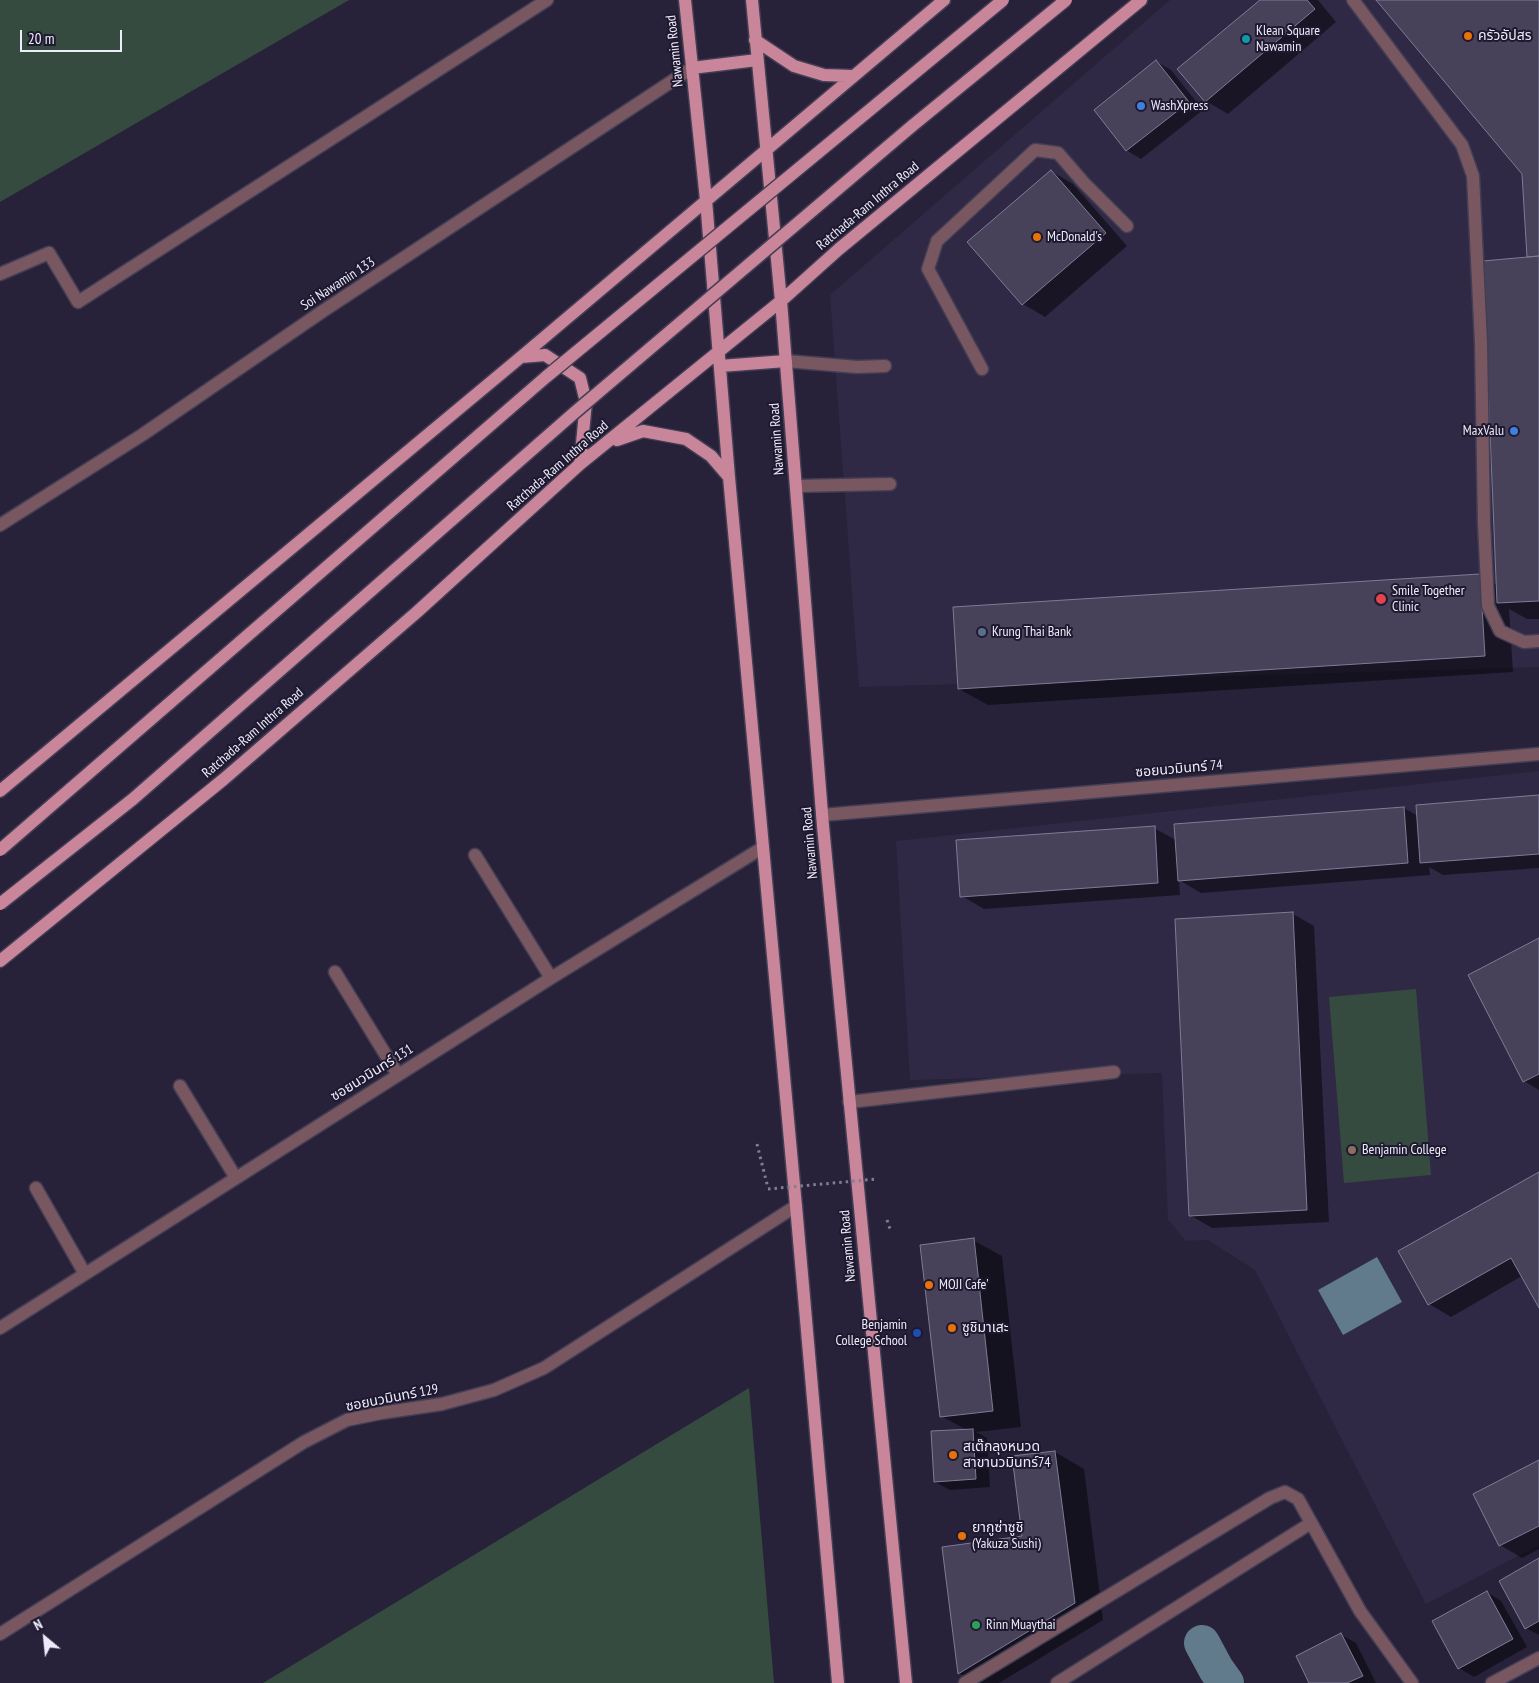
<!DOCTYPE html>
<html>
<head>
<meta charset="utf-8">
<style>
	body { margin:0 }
	#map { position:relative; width:1539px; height:1683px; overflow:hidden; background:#272239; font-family:"PT Sans Narrow",sans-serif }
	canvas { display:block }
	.north { position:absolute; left:20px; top:1613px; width:50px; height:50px; -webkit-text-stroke:4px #1e192f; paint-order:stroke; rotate:332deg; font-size:14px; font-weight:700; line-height:20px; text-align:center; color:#edebfb }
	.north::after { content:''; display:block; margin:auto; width:18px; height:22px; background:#edebfb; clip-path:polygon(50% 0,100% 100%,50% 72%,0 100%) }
	.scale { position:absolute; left:20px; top:30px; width:102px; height:22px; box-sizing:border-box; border:2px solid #edebfb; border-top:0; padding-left:6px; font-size:15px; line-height:18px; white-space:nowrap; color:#edebfb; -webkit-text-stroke:4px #1e192f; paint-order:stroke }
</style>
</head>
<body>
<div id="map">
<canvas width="1539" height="1683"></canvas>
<div class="north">N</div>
<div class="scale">20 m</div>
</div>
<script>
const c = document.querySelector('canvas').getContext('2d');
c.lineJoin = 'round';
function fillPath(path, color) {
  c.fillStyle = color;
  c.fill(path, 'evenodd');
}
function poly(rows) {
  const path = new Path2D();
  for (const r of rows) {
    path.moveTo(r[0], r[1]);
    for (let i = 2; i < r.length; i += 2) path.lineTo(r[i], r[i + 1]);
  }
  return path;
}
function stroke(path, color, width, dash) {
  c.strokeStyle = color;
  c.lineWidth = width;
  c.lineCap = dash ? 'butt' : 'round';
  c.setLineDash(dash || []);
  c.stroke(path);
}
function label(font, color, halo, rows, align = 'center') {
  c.font = font + ' "PT Sans Narrow","Noto Sans Thai",sans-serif';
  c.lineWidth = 4;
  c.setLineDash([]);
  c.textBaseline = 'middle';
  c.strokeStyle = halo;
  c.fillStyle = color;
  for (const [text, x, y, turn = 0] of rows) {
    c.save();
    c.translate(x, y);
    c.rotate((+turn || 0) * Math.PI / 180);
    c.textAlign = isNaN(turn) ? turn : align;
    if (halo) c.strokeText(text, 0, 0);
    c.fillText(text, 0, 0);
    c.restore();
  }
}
fillPath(poly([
	[1170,0,1539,0,1539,667,859,687,830,295],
	[1539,771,1539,1545,1426,1604,1255,1270,1208,1240,1186,1241,1168,1220,1162,1073,910,1080,896,841]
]), '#2f2946');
fillPath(poly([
	[0,0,349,0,0,202],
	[1416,989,1431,1175,1344,1183,1329,997],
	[749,1388,774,1683,263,1683]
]), '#354b3f');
fillPath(poly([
	[1377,1257,1402,1302,1343,1335,1318,1290]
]), '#617a8c');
fillPath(poly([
	[1262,0,1318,0,1336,22,1228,114,1206,101],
	[1378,0,1539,0,1539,619,1527,619,1509,609,1513,672,988,705,959,689,1479,575,1497,585,1528,258,1523,174],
	[1157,62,1171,70,1203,110,1141,159,1126,150],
	[1051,171,1073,184,1127,246,1045,317,1023,304,969,242],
	[1539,797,1539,868,1443,875,1429,867,1430,875,1201,893,1179,880,1180,895,984,909,962,896,1154,828,1176,840,1175,826,1404,808,1418,816],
	[1293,914,1314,926,1329,1222,1212,1228,1190,1215],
	[1539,939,1539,1090,1524,1081],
	[1539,1173,1539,1306,1522,1276,1451,1317,1429,1304],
	[973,1240,1002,1256,1021,1427,976,1432,987,1438,990,1487,950,1490,935,1482,967,1430,941,1416],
	[1055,1452,1084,1469,1103,1620,999,1683,976,1683,959,1673,1024,1538],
	[1539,1461,1539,1549,1522,1558,1500,1545,1474,1494],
	[1539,1560,1539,1635,1526,1628],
	[1487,1592,1501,1601,1527,1647,1474,1677,1459,1668],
	[1341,1635,1356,1643,1376,1683,1311,1683]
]), '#0007');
stroke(poly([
	[1202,1643,1216,1669,1226,1683]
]), '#617a8c', 36);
const building = poly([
	[1260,0,1307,0,1315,9,1205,102,1177,69,1260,0],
	[1376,0,1539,0,1539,256,1527,257,1522,174,1376,0],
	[1156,60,1189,102,1126,151,1094,110,1156,60],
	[1051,170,1106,233,1022,305,967,242,1051,170],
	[1539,256,1539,601,1497,603,1483,261,1539,256],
	[1480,574,1485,656,958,689,953,607,1480,574],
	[1539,795,1539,854,1420,863,1416,805,1539,795],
	[1404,807,1408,863,1178,881,1174,824,1404,807],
	[1155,826,1158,883,960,897,956,840,1155,826],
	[1293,912,1307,1210,1189,1216,1175,919,1293,912],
	[1539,938,1539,1074,1523,1082,1468,975,1539,938],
	[1539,1172,1539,1308,1511,1258,1428,1305,1398,1251,1539,1172],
	[974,1238,993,1411,940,1417,920,1245,974,1238],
	[973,1429,976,1479,934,1482,931,1431,973,1429],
	[1055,1451,1075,1603,958,1674,942,1547,1022,1536,1012,1456,1055,1451],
	[1539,1460,1539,1526,1499,1546,1473,1494,1539,1460],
	[1539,1558,1539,1621,1525,1629,1499,1581,1539,1558],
	[1487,1591,1513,1639,1458,1669,1432,1621,1487,1591],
	[1341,1633,1363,1676,1347,1683,1309,1683,1296,1656,1341,1633]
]);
fillPath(building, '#47425a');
stroke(building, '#7f7b96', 1);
const minor = poly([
	[1353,0,1462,145,1473,176,1481,343,1484,523,1488,606,1500,631,1524,642,1539,641],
	[0,274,49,253,78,302,547,0],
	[786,361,857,367,885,366],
	[982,369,928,269,937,241,1035,150,1058,153,1084,183,1127,226],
	[796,486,890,484],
	[0,525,142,435,323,311,692,68],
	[822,815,1539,754],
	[475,855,551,978],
	[335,972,398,1075],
	[180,1086,236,1178],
	[849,1102,1114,1072],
	[36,1188,85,1274],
	[0,1328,551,978,762,848],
	[0,1634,304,1442,347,1420,381,1413,442,1404,494,1390,544,1368,796,1206],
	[965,1683,1270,1498,1285,1492,1298,1499,1360,1611,1412,1683],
	[1057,1683,1311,1523],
	[1492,1683,1539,1658]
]);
const major = poly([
	[685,0,706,200,729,477,796,1206,838,1683],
	[752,0,781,301,823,826,906,1683],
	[755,40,794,66,824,75,852,76],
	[692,68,757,60],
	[521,357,545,355,580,378,586,402,580,464],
	[720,366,786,361],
	[617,440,643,431,686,439,711,456,729,477],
	[0,791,521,357,944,0],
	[0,961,224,779,417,612,580,464,781,301,839,249,1141,0]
]);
stroke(minor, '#433e54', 15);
stroke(major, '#433e54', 15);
stroke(poly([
	[757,1144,768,1188],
	[887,1220,891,1232]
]), '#827e92', 3, [2.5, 4]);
stroke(minor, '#785760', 12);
stroke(major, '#c9869a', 12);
const majorBridge = poly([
	[0,850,546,377,1003,0],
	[0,904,133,799,574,413,912,126,1066,0]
]);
stroke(majorBridge, '#433e54', 15, []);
stroke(poly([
	[768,1189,877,1179]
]), '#827e92', 3, [2.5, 4]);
stroke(majorBridge, '#c9869a', 12);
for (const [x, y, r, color] of [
	[1468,36,5,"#e8710a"],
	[1246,39,5,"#0f9aa8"],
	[1141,106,5,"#3f7fe0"],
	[1037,237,5,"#e8710a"],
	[1514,431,5,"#3f7fe0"],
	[1381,599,6,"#e0444e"],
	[982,632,5,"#5c6f8a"],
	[1352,1150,5,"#8d6e63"],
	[929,1285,5,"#e8710a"],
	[952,1328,5,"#e8710a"],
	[917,1333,5,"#1a4fb4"],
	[953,1455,5,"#e8710a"],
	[962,1536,5,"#e8710a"],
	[976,1625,5,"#2e9e5b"]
]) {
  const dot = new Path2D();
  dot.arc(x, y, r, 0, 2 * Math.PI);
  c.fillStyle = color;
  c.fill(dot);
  stroke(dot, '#1e192f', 2);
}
label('14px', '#edebfb', '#1e192f', [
	["Klean Square",1256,31],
	["Nawamin",1256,47],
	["ครัวอัปสร",1478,36],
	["WashXpress",1151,106],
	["McDonald's",1047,237],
	["MaxValu",1504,431,"right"],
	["Smile Together",1392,591],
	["Clinic",1392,607],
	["Krung Thai Bank",992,632],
	["Benjamin College",1362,1150],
	["MOJI Cafe'",939,1285],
	["Benjamin",907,1325,"right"],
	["College School",907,1341,"right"],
	["ซูชิมาเสะ",962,1328],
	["สเต๊กลุงหนวด",963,1447],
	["สาขานวมินทร์74",963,1463],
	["ยากูซ่าซูชิ",972,1528],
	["(Yakuza Sushi)",972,1544],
	["Rinn Muaythai",986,1625]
], 'left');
label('14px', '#edebfb', '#1e192f', [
	["Nawamin Road",675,51,-96],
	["Ratchada-Ram Inthra Road",868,206,-40],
	["Soi Nawamin 133",338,284,-33],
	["Nawamin Road",777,439,-94],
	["Ratchada-Ram Inthra Road",558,466,-41],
	["Ratchada-Ram Inthra Road",253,733,-41],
	["ซอยนวมินทร์ 74",1179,769,-5],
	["Nawamin Road",810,843,-95],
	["ซอยนวมินทร์ 131",372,1073,-32],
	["Nawamin Road",848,1246,-95],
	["ซอยนวมินทร์ 129",392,1398,-11]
]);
</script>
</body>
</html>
